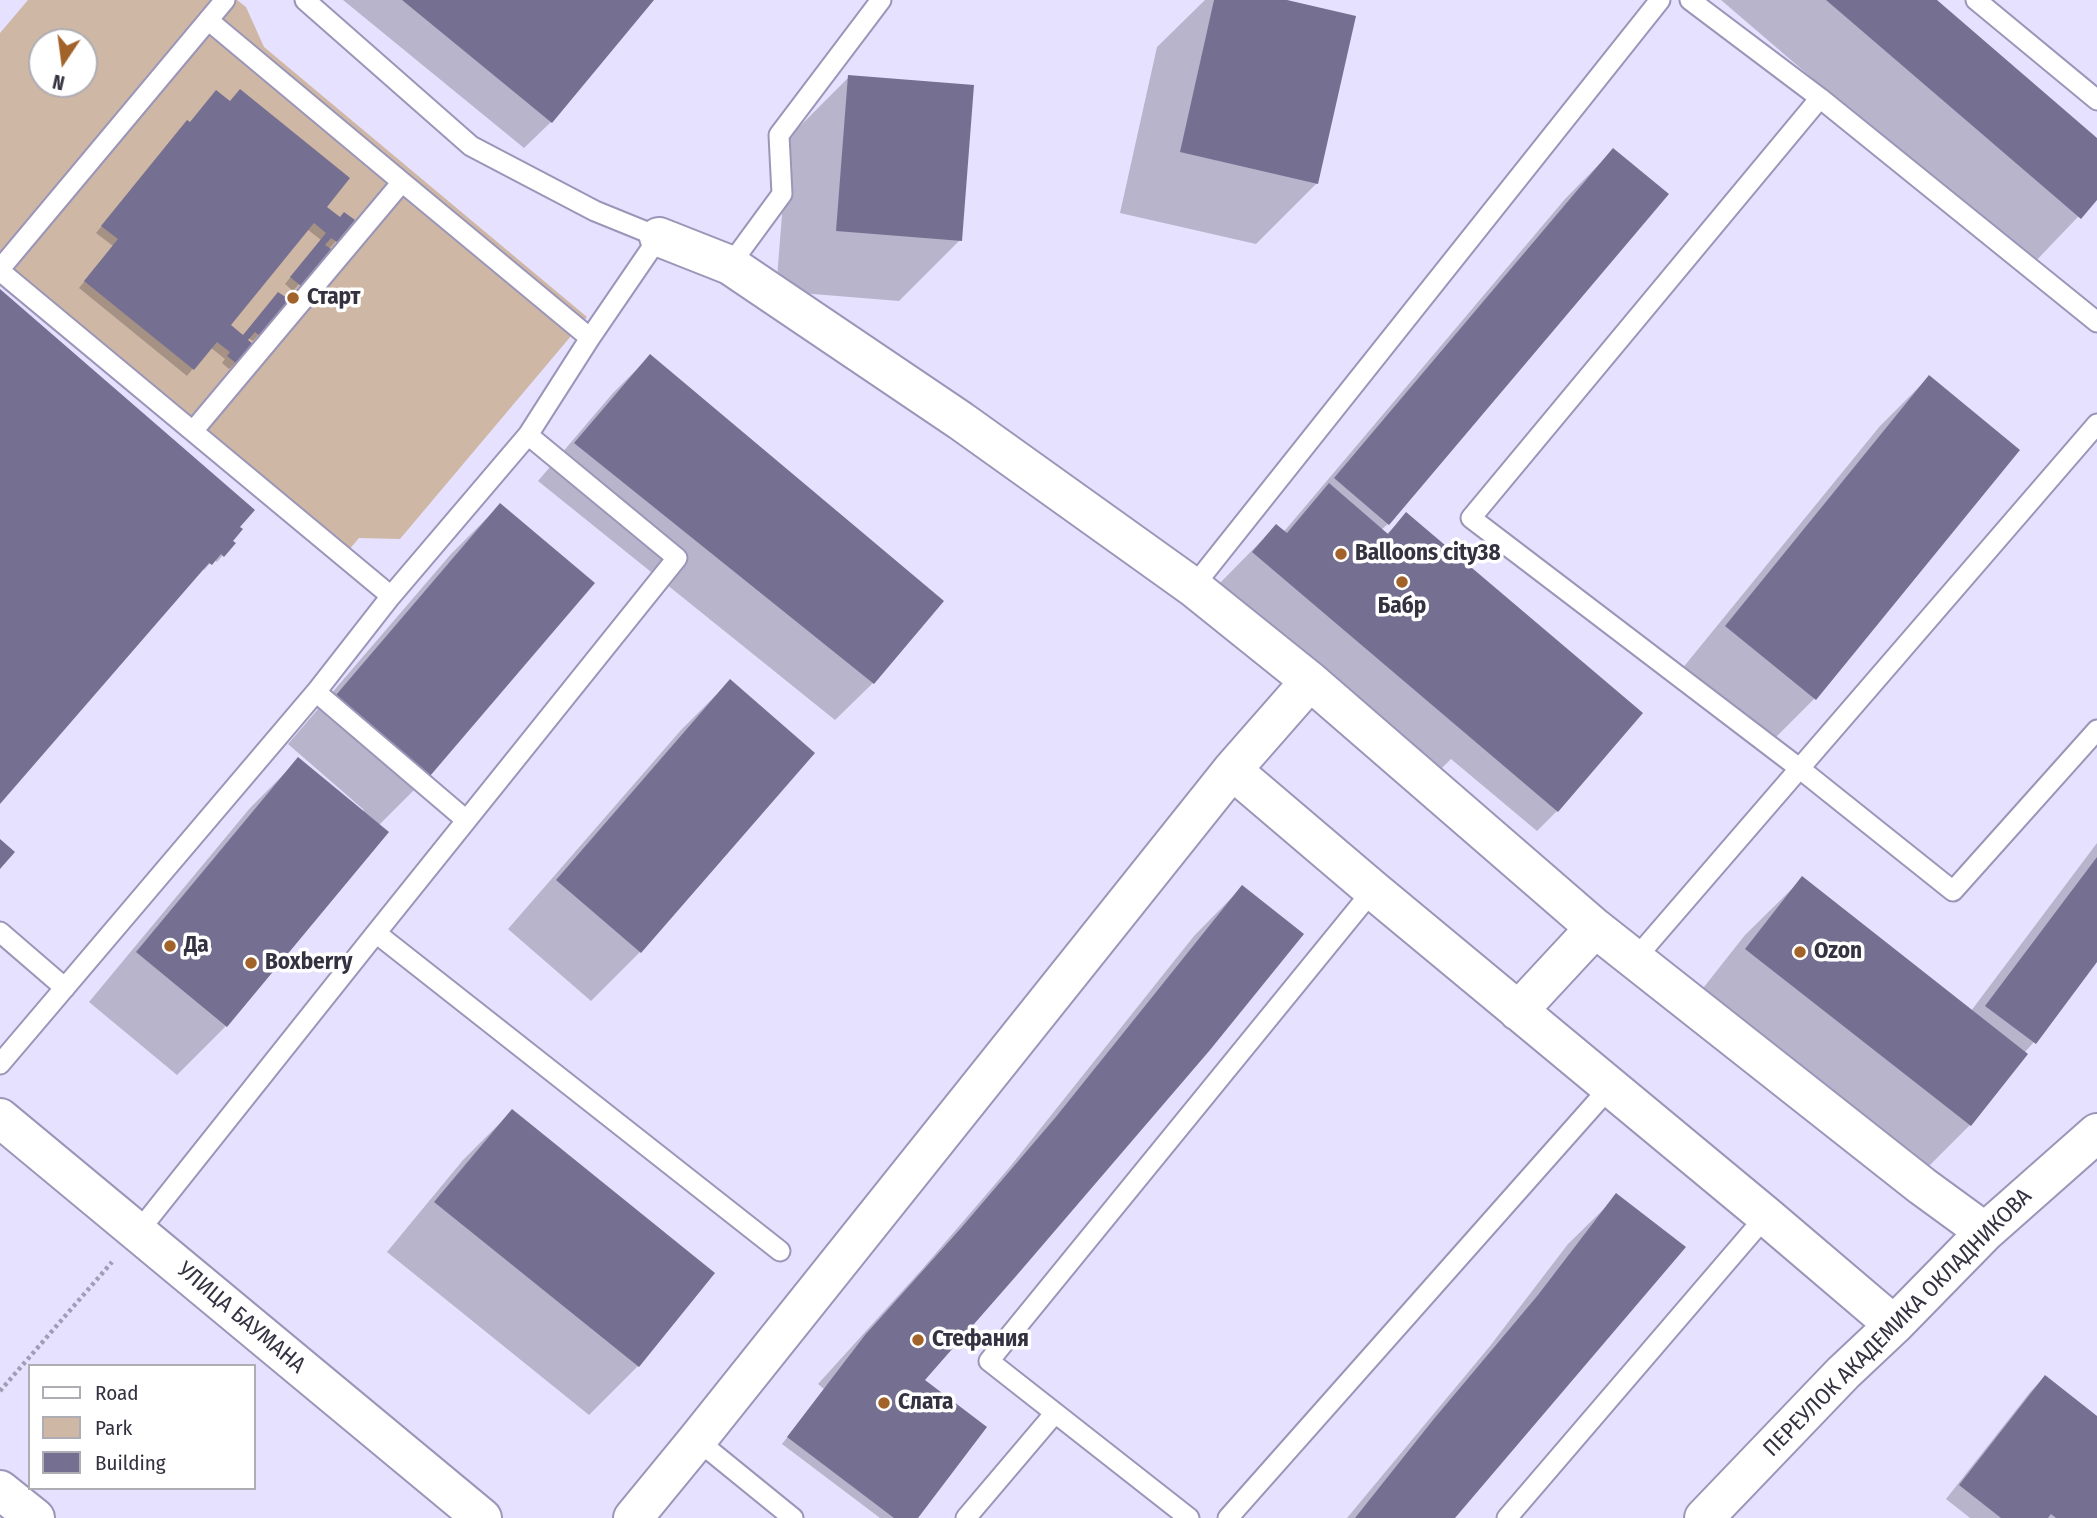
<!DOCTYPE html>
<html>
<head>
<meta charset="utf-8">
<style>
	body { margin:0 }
	#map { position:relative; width:2097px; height:1518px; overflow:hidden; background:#e5e1ff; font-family:"Fira Sans Condensed",sans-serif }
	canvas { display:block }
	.legend { position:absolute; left:28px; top:1364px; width:228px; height:126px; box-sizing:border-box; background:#fff; border:2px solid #aeadb3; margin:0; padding:9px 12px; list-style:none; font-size:21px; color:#343240 }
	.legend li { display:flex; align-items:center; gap:14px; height:35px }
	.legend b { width:35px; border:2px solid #aeadb3 }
	.north { position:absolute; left:28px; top:28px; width:70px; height:70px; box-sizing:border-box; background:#fff; border:2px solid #aeadb3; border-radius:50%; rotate:193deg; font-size:19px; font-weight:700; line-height:28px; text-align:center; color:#343240 }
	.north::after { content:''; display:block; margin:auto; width:24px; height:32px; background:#a2632b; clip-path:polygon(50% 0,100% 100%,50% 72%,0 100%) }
</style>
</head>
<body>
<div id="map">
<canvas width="2097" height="1518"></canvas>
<ul class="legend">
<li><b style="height:9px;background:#fff"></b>Road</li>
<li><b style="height:19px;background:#cfb7a5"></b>Park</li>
<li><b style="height:19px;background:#757091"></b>Building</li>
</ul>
<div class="north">N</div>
</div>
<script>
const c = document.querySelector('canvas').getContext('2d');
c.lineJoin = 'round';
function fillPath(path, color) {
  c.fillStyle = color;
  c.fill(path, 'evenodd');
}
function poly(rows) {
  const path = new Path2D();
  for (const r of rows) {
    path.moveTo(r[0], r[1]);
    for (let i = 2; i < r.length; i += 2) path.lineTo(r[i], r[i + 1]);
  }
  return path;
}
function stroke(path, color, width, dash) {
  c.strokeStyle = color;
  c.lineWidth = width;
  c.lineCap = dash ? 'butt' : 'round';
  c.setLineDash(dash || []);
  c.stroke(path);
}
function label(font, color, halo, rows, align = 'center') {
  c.font = font + ' "Fira Sans Condensed",sans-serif';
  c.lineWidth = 7;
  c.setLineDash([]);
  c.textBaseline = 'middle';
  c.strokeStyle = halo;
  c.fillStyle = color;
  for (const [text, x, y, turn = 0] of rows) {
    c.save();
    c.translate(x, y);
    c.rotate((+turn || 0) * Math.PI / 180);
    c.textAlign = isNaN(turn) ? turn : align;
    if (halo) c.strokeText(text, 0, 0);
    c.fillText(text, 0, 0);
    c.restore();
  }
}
fillPath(poly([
	[28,0,237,0,246,7,264,47,587,317,400,539,359,538,338,563,0,278,0,33],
	[42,42,84,42,84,84,42,84]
]), '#cfb7a5');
fillPath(poly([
	[343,0,651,0,551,122,524,148],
	[1205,0,1279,0,1317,183,1256,244,1120,213,1157,47],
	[1721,0,1934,0,2097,140,2097,197,2031,266],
	[849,77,960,240,899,301,776,291,788,138],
	[180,129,325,207,336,241,293,291,285,284,321,240,307,229,228,326,242,337,272,300,259,334,253,341,248,338,239,360,229,369,222,363,225,359,210,347,187,376,79,288,113,246,96,233],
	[1613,150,1388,524,1381,530,1386,535,1406,515,1557,811,1537,831,1451,759,1415,795,1197,609,1220,583,1276,526,1283,532,1287,528,1565,199],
	[0,291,237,528,223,555,217,562,214,559,204,570,202,568,0,801],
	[650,356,941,601,873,683,835,720,538,481,613,393],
	[1929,377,1814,699,1766,747,1677,675,1880,426],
	[500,505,593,583,429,775,378,826,386,832,226,1026,177,1075,89,1002,250,808,298,760,362,812,364,810,288,744,451,554],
	[730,681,813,754,640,952,591,1001,508,929,681,730],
	[2097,843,2097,959,2034,1042,2024,1053,2026,1054,1970,1125,1913,1182,1689,1006,1745,935,1802,879,1971,1011],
	[1242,887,922,1380,916,1518,880,1518,782,1444,824,1389,818,1384,924,1267,1009,1168,1194,936],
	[512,1111,713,1273,638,1366,589,1415,387,1252,463,1160],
	[1617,1196,1453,1518,1347,1518,1490,1346,1568,1244],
	[2045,1377,2097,1418,2097,1518,1970,1518,1946,1499,2031,1391]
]), '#0003');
fillPath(poly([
	[402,0,654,0,552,123],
	[1214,0,1287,0,1356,16,1318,184,1180,152],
	[1826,0,1937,0,2097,138,2097,200,2081,219],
	[848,75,974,85,962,241,836,231],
	[240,89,350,178,327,207,340,217,344,212,355,220,337,242,331,238,325,245,331,249,301,286,290,277,326,233,314,223,231,325,243,335,278,292,290,300,260,336,255,332,248,340,254,345,241,361,236,363,227,356,230,352,217,342,194,370,84,281,118,239,101,226,187,120,190,122,216,90,230,101],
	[1613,148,1669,194,1389,525,1334,478],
	[0,289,255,510,240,527,243,529,233,541,236,543,224,557,221,554,212,565,209,563,0,804],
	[650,354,944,601,874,684,574,443],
	[1929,375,2020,450,1816,700,1725,626],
	[1329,483,1388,534,1406,512,1643,713,1558,812,1252,552,1276,524,1287,533],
	[500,503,595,583,430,776,336,695],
	[730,679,815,753,641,953,556,880],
	[298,757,389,832,227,1027,136,952],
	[0,839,15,852,0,869],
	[2097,857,2097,962,2036,1044,1985,1006],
	[1802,876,2028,1054,1971,1126,1745,949],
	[1242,885,1304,934,1210,1050,1017,1275,925,1380,987,1427,918,1518,894,1518,787,1437,865,1335,961,1228,1055,1118],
	[512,1109,715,1273,639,1367,434,1202],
	[1616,1193,1686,1247,1455,1518,1355,1518,1433,1420,1538,1295],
	[2045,1375,2097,1416,2097,1518,2056,1518,2051,1514,2048,1518,2001,1518,1959,1485]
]), '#757091');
const service = poly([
	[305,0,471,146,595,211,659,237,590,338,528,435,677,558,376,933],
	[1690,0,1820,98,2097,322],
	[1976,0,2097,100],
	[1820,98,1471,518,1799,768,1953,891,2097,730],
	[402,182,590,338],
	[730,265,782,194,779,135,881,0],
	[0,269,225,0],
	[0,271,391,596],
	[193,431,402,182,208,20],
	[1193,587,1660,0],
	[466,820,316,692,391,596,528,435],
	[0,932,65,988],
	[1635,959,2097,424],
	[0,1064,316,692],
	[138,1232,376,933,780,1251],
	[697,1440,793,1518],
	[966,1518,1055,1413],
	[1189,1518,989,1361,1373,890],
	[1228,1518,1610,1087],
	[1507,1518,1766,1216]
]);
const minor = poly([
	[659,237,730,265,961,421,1193,587,1310,681,1232,770],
	[1310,681,1595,928,1922,1186,1985,1232],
	[1518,1011,1595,928],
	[0,1118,482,1518],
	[0,1490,35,1518],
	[633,1518,697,1440,1232,770,1373,890,1766,1216,1894,1325],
	[1704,1518,1843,1373,1894,1325,1985,1232,2097,1133]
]);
stroke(service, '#9b96b8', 23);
stroke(minor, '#9b96b8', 42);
stroke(poly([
	[0,1391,112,1262]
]), '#a19db5', 4.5, [3.5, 3.5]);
stroke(service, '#fff', 19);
stroke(minor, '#fff', 38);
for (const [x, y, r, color] of [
	[293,298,7,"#a2632b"],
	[1341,554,7,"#a2632b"],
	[1402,582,7,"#a2632b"],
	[170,946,7,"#a2632b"],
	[1800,952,7,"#a2632b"],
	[251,963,7,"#a2632b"],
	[918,1340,7,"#a2632b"],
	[884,1403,7,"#a2632b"]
]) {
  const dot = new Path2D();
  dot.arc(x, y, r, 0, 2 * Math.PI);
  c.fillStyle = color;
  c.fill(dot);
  stroke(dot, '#fff', 2.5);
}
label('bold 23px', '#343240', '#fff', [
	["Старт",307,298],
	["Balloons city38",1355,554],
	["Бабр",1402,607,"center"],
	["Да",184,946],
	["Ozon",1814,952],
	["Boxberry",265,963],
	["Стефания",932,1340],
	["Слата",898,1403]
], 'left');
label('23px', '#343240', '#fff', [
	["УЛИЦА БАУМАНА",241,1318,40],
	["ПЕРЕУЛОК АКАДЕМИКА ОКЛАДНИКОВА",1898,1323,-45]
]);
</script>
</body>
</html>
